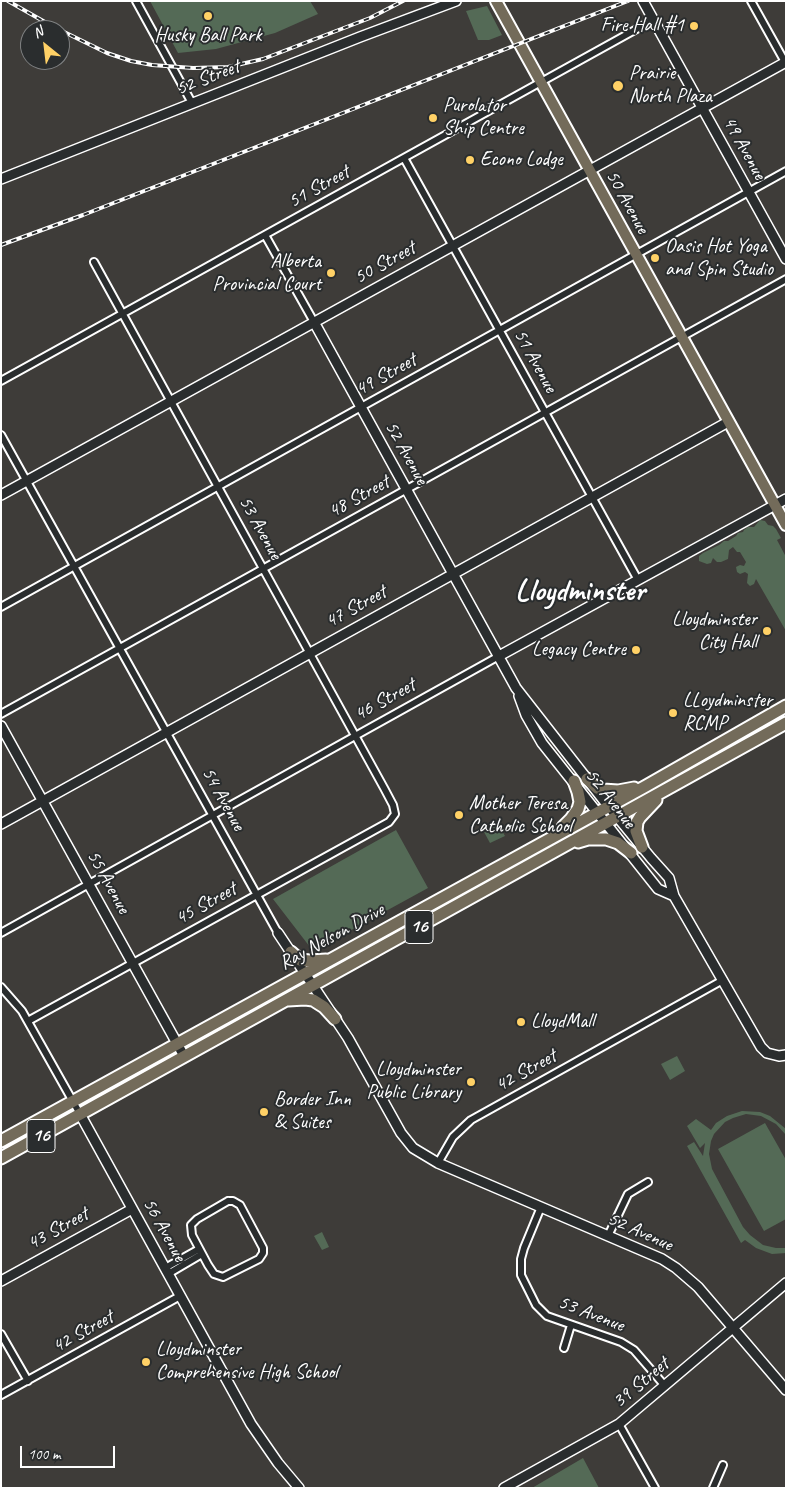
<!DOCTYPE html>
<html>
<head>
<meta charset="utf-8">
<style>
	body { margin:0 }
	#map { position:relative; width:787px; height:1489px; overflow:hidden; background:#3e3c39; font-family:Caveat,sans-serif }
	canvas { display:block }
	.frame { position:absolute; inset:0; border:2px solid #fff; pointer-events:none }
	.north { position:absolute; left:20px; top:20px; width:50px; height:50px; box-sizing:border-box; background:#2a2d2e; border:1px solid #7f8182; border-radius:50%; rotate:331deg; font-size:14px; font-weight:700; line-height:20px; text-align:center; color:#fff }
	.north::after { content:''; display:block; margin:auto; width:18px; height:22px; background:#ffd166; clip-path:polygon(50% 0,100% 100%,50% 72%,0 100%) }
	.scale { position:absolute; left:20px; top:1446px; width:95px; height:22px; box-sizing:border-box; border:2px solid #fff; border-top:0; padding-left:6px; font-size:15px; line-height:18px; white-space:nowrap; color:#fff; -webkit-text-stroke:4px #2a2d2e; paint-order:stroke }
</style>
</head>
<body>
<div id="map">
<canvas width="787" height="1489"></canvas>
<div class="frame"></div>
<div class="north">N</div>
<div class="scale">100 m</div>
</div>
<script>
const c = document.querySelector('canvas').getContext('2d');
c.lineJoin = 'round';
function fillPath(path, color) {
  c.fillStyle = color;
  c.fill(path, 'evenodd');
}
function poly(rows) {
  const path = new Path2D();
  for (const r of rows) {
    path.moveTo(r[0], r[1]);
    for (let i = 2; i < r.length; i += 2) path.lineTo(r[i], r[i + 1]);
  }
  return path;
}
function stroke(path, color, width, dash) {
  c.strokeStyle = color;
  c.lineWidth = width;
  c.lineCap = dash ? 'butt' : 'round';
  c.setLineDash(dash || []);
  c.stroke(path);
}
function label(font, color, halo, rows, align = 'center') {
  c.font = font + ' Caveat,sans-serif';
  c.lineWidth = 4;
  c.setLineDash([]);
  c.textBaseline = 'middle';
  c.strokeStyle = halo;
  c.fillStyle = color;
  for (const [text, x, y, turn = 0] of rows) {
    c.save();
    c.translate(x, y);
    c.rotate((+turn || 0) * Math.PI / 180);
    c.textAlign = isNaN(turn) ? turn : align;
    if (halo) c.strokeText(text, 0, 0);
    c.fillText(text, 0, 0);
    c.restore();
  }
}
fillPath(poly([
	[150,1,310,1,318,14,275,33,216,49,178,53],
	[487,6,502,35,489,40,478,40,466,11],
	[760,520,765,521,768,525,773,526,776,529,781,538,777,540,786,557,786,631,756,579,754,584,750,586,747,583,748,574,745,572,740,574,737,572,736,567,740,565,744,566,746,562,740,552,737,552,733,547,729,550,728,559,721,562,717,562,713,558,711,563,707,564,699,561,699,556,703,553,719,545,724,541,728,541,736,536,738,533,743,532,744,530,748,527,754,527],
	[498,824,505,836,490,843,484,832],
	[396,830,428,888,313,951,273,899],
	[677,1056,685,1071,670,1080,661,1064],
	[742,1111,760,1112,770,1116,786,1129,786,1135,776,1124,761,1116,746,1114,733,1118,725,1122,714,1134,711,1141,709,1154,712,1169,743,1227,750,1235,763,1245,776,1248,786,1248,786,1253,772,1254,756,1248,745,1240,741,1243,687,1146,694,1142,703,1156,705,1143,700,1148,687,1126,696,1119,711,1130,716,1123,727,1116],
	[765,1123,786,1160,786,1219,764,1231,718,1149],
	[322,1232,329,1247,322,1250,314,1236],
	[583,1458,599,1488,532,1488]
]), '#546a56');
const minor = poly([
	[136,1,192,103],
	[751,1,785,62],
	[404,158,638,580],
	[265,235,314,322],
	[1,381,653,20],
	[1,435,278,933],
	[1,607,786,171],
	[1,714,786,279],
	[1,933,499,656],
	[1,987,22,1011,80,1114],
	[28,1021,389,822,395,814,393,805,384,788,94,262],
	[438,1163,453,1137,471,1120,723,980],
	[228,1201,233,1201,240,1205,263,1248,263,1253,259,1259,223,1277,214,1274,208,1265,192,1235,191,1225,197,1219,228,1201],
	[541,1207,524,1248,521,1259,521,1275,536,1305,547,1316,621,1342,634,1350,665,1386],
	[608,1236,628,1194,648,1182],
	[165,1268,199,1249],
	[168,1274,202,1254],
	[1,1334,28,1381],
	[564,1348,571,1325],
	[1,1395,180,1296],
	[619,1424,655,1488],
	[713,1488,723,1465]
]);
const tertiary = poly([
	[643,1,786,259],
	[314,322,516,688,605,802,651,858,669,878,674,896,761,1047,767,1053,779,1056,786,1055],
	[1,495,786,62],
	[499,656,786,499],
	[519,696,526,715,542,743,658,889,674,896],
	[1,726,184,1056],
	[1,824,728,422],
	[278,933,348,1038,401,1133,413,1148,438,1163,662,1259,676,1268,698,1287,786,1390],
	[80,1114,251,1424,278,1463,299,1488],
	[1,1281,132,1209],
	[504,1488,619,1424,786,1283]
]);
const secondary = poly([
	[1,179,360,37,456,1]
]);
const primary = poly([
	[496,1,786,525]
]);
const trunk = poly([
	[587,779,597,788,603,790,618,791,634,788],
	[563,827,571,819,578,809,580,802,578,792,574,781],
	[578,842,588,839,606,839,618,843,631,853],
	[642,847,636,831,637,822,640,817,656,800],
	[291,952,300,960,310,961,326,960],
	[288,1000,305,999,313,1000,324,1007,335,1019],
	[1,1141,646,786,786,706],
	[1,1158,786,723]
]);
stroke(minor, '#fff', 10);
stroke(tertiary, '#fff', 12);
stroke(secondary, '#fff', 12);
stroke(primary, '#fff', 14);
stroke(trunk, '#fff', 15);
stroke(minor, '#2a2d2e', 6);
stroke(tertiary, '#2a2d2e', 9);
stroke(secondary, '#2a2d2e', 9);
stroke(primary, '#736b5a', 10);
stroke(trunk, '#736b5a', 11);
const rail = poly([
	[8,1,59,30],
	[60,30,107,53,131,61,152,65,193,68,228,67,263,59,370,18,403,1],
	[1,245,83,215,628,1]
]);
stroke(rail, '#fff', 4);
stroke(rail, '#2a2d2e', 2, [5.5]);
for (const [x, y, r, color] of [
	[208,16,5,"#ffd166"],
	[694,26,5,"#ffd166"],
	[618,86,6,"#ffd166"],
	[433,118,5,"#ffd166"],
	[470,160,5,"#ffd166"],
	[655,258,5,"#ffd166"],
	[331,273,5,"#ffd166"],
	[767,631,5,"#ffd166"],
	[636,650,5,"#ffd166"],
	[673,713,5,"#ffd166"],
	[459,815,5,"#ffd166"],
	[521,1022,5,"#ffd166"],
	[471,1082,5,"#ffd166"],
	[264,1112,5,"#ffd166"],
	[146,1362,5,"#ffd166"]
]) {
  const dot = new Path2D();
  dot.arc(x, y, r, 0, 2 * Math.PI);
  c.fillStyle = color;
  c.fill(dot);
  stroke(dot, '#2a2d2e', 2);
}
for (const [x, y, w] of [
	[419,927,28],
	[41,1136,28]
]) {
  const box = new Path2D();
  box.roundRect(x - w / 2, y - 16.5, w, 33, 4);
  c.fillStyle = '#2a2d2e';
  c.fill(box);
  stroke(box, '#fff', 1);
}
label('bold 19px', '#fff', null, [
	["16",419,927],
	["16",41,1136]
]);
label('20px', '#fff', '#2a2d2e', [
	["Fire Hall #1",684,26,"right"],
	["Husky Ball Park",208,36,"center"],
	["Prairie",629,74],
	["North Plaza",629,97],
	["Purolator",443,106],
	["Ship Centre",443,129],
	["Econo Lodge",480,160],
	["Oasis Hot Yoga",665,247],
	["and Spin Studio",665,270],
	["Alberta",321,262,"right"],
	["Provincial Court",321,285,"right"],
	["Lloydminster",757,620,"right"],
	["City Hall",757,643,"right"],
	["Legacy Centre",626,650,"right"],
	["LLoydminster",683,701],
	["RCMP",683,724],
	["Mother Teresa",469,804],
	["Catholic School",469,827],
	["LloydMall",531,1022],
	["Lloydminster",461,1070,"right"],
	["Public Library",461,1093,"right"],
	["Border Inn",274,1100],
	["& Suites",274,1123],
	["Lloydminster",156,1350],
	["Comprehensive High School",156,1373]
], 'left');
label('20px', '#fff', '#2a2d2e', [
	["52 Street",208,78,-21],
	["49 Avenue",744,148,61],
	["51 Street",319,187,-29],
	["50 Avenue",627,202,61],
	["50 Street",385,263,-29],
	["51 Avenue",535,361,61],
	["49 Street",386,375,-29],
	["52 Avenue",406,453,61],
	["48 Street",359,497,-29],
	["53 Avenue",260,528,61],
	["47 Street",356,607,-29],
	["46 Street",385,700,-29],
	["54 Avenue",223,799,61],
	["52 Avenue",610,799,52],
	["55 Avenue",108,882,61],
	["45 Street",206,904,-29],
	["Ray Nelson Drive",332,937,-29],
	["42 Street",526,1071,-29],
	["43 Street",58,1229,-29],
	["56 Avenue",164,1230,61],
	["52 Avenue",640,1232,24],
	["53 Avenue",591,1314,21],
	["42 Street",83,1332,-29],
	["39 Street",641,1383,-40]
]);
label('bold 30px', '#fff', '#2a2d2e', [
	["Lloydminster",580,592]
]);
</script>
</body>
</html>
